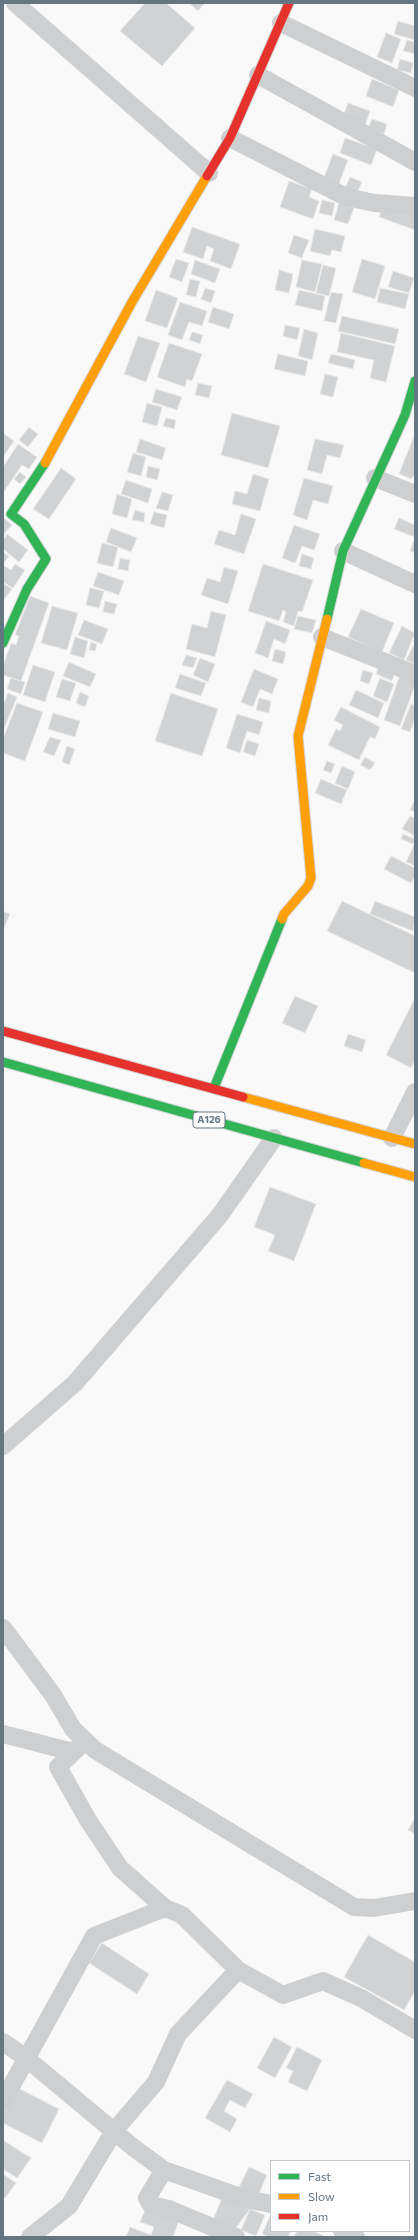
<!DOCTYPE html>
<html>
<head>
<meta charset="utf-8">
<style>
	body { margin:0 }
	#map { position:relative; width:418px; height:2240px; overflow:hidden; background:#f9f9f9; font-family:Commissioner,sans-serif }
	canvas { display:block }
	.frame { position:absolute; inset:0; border:4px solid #657683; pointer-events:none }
	.legend { position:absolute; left:270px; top:2160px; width:140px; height:72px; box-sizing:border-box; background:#fff; border:1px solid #c1c8cd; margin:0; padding:5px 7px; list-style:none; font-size:12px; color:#657683 }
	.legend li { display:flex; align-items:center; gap:8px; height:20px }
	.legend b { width:20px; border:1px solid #c1c8cd }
</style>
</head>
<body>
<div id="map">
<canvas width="418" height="2240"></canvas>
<div class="frame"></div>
<ul class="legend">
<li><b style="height:5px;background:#30b455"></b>Fast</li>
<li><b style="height:5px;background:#ff9f0a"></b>Slow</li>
<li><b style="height:5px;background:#e5322d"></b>Jam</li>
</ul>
</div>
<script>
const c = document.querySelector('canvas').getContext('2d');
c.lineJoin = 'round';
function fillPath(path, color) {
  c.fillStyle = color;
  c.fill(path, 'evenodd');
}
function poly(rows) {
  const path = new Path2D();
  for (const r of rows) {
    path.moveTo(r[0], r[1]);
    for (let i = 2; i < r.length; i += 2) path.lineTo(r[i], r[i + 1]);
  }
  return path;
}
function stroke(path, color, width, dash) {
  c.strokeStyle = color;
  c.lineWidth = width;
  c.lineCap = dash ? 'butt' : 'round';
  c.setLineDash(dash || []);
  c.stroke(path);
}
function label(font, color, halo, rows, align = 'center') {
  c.font = font + ' Commissioner,sans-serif';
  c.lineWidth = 4;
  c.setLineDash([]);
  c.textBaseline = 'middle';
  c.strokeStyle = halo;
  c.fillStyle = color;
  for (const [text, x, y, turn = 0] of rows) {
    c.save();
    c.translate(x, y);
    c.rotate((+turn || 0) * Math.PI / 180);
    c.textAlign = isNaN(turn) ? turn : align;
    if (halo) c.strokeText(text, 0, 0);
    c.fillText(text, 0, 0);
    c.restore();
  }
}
const building = poly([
	[145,3,166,3,195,28,162,66,120,31,145,3],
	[189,3,205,3,198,11,189,3],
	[398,21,415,26,415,40,394,34,398,21],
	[386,33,401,39,392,63,377,57,386,33],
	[407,40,415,42,415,54,403,51,407,40],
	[400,59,413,63,411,73,397,70,400,59],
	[372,79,399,90,393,107,366,96,372,79],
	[348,103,370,111,362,135,339,127,348,103],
	[372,119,387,124,384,134,368,128,372,119],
	[345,138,377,149,371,165,340,153,345,138],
	[333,154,348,160,338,186,323,180,333,154],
	[350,177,362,182,357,193,345,188,350,177],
	[289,181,312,189,309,197,319,201,313,219,280,207,289,181],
	[387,196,415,206,415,230,379,217,387,196],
	[322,200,335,203,332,216,319,213,322,200],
	[339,203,354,208,348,224,334,220,339,203],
	[192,227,240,244,231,269,210,261,214,249,207,246,203,259,183,252,192,227],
	[315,229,345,236,341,252,332,250,330,256,310,251,315,229],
	[294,235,309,240,302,258,288,253,294,235],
	[176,259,189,263,182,282,169,277,176,259],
	[362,259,385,266,375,299,352,292,362,259],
	[195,260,220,269,215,283,191,274,195,260],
	[302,260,322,264,315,292,296,287,302,260],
	[323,265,336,268,329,296,316,293,323,265],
	[279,270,293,274,289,293,275,290,279,270],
	[393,271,414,278,409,293,388,287,393,271],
	[190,279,200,281,196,297,186,295,190,279],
	[205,288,215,291,211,303,201,299,205,288],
	[380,288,409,294,405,309,377,302,380,288],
	[156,290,178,298,167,328,145,321,156,290],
	[299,290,325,296,322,311,295,305,299,290],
	[331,292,343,294,336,323,324,321,331,292],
	[180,302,207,311,202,326,189,322,182,340,168,335,180,302],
	[213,307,234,314,229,329,208,322,213,307],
	[342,316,399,329,395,344,338,331,342,316],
	[285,325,300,328,297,340,283,336,285,325],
	[304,329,318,333,312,360,298,356,304,329],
	[192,332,203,335,200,344,189,340,192,332],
	[341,333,395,346,386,382,370,378,374,360,337,352,341,333],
	[138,336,160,343,146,382,124,374,138,336],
	[169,343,202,354,192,381,187,379,185,387,157,377,169,343],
	[278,354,308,361,305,376,274,369,278,354],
	[331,354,355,360,353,369,328,363,331,354],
	[325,374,338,377,333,397,320,394,325,374],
	[198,383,212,386,209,398,195,395,198,383],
	[156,389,182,397,177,410,152,402,156,389],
	[147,403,162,407,157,426,142,422,147,403],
	[232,413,280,426,268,468,221,455,232,413],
	[166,418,176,420,174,429,163,426,166,418],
	[29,427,38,434,28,447,19,440,29,427],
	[3,433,14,441,3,457,3,433],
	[414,436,415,473,412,479,399,474,414,436],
	[140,439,166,448,162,460,136,452,140,439],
	[315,439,344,445,340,458,327,455,322,474,307,470,315,439],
	[18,444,37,457,29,469,22,465,3,493,3,467,18,444],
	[133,453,146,457,141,476,127,472,133,453],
	[148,466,160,469,157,480,146,477,148,466],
	[61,468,76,479,49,519,33,509,61,468],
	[20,472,26,477,20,484,14,479,20,472],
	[253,474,269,479,260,511,232,504,235,491,247,494,253,474],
	[304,478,333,486,328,504,313,500,307,520,293,515,304,478],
	[126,480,152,489,148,503,121,494,126,480],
	[162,492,173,495,168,511,156,508,162,492],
	[117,494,132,499,127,518,112,514,117,494],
	[135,510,145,513,144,522,132,520,135,510],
	[154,512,167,515,164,528,150,524,154,512],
	[241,514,256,519,244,554,214,544,219,530,235,535,241,514],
	[3,517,12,525,3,535,3,517],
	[399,518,415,525,415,553,410,551,415,537,394,529,399,518],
	[294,525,320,534,314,550,302,546,295,563,282,558,294,525],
	[111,528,137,538,131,552,106,542,111,528],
	[7,534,28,550,19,562,3,549,3,540,7,534],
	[102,543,118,547,113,567,97,563,102,543],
	[3,552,9,556,3,564,3,552],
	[302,554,314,558,311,569,299,566,302,554],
	[120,558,130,560,128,571,118,569,120,558],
	[15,564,25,570,13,588,3,582,3,565,11,570,15,564],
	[263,564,313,580,302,612,298,611,294,626,283,622,286,612,283,610,279,621,248,611,263,564],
	[224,567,238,571,228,604,201,595,207,578,220,582,224,567],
	[98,572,124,581,119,595,93,586,98,572],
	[3,583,12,589,3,601,3,583],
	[90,588,104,591,99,608,86,605,90,588],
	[30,596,49,603,21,681,3,675,3,666,11,643,16,645,19,636,15,635,30,596],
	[105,601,117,604,114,614,103,612,105,601],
	[52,606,78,613,67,650,41,643,52,606],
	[361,609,394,623,382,652,348,637,361,609],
	[211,611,226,615,215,657,186,649,192,624,207,628,211,611],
	[298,616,316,620,312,633,294,629,298,616],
	[84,620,108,629,102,644,78,635,84,620],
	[266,621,290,630,285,644,274,639,268,658,255,653,266,621],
	[402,626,415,633,404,660,389,653,402,626],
	[75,637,88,641,84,658,70,654,75,637],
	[91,642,97,644,95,651,89,650,91,642],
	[413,646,415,647,415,664,406,660,413,646],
	[275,649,286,652,283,664,272,661,275,649],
	[186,655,197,658,193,668,182,665,186,655],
	[200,658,215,664,208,682,193,675,200,658],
	[69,662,96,674,90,687,63,676,69,662],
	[380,663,396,669,392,681,376,674,380,663],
	[33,665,55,672,45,702,23,695,33,665],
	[254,669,278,679,272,694,260,689,253,707,241,702,254,669],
	[363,670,373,673,369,684,360,681,363,670],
	[401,672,415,677,415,685,400,726,384,720,401,672],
	[180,674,206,683,201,696,175,688,180,674],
	[11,678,25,682,21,694,7,689,11,678],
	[380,678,394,684,387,702,373,696,380,678],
	[62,679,76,683,70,701,56,697,62,679],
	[356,690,384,703,378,718,349,705,356,690],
	[80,692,89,696,85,707,76,703,80,692],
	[8,693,17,697,3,731,3,705,8,693],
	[171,693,218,709,202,756,155,741,171,693],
	[259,698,271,701,269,713,256,710,259,698],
	[17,703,43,712,25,761,3,753,3,739,17,703],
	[411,704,415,706,415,718,410,732,401,729,411,704],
	[341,707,380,727,375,739,370,737,359,760,328,745,336,729,340,731,343,725,334,720,341,707],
	[53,713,80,721,75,737,48,729,53,713],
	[237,714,263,722,259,735,247,731,240,753,226,748,237,714],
	[50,737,61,740,54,756,43,752,50,737],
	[247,740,259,744,255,756,243,752,247,740],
	[67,746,75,749,69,765,62,762,67,746],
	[365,757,375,763,370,770,360,765,365,757],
	[327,761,335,764,331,773,323,770,327,761],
	[342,766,355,772,348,789,335,783,342,766],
	[321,779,347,790,341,804,315,793,321,779],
	[415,799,415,812,410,810,415,799],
	[410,816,415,818,415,836,402,829,410,816],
	[403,834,415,839,413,844,401,839,403,834],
	[414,845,415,846,415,866,406,862,414,845],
	[391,856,415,868,415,876,411,883,384,869,391,856],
	[342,901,415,936,415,973,327,931,342,901],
	[375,901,415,917,413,931,370,914,375,901],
	[3,911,10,914,3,930,3,911],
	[295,996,318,1006,305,1033,282,1023,295,996],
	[415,998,415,1060,411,1068,386,1055,415,998],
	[348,1034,366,1040,362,1052,344,1046,348,1034],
	[270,1187,316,1204,294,1261,268,1251,275,1235,254,1227,270,1187],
	[415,1818,415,1834,408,1830,415,1818],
	[368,1935,415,1962,415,1991,404,2010,344,1977,368,1935],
	[102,1943,149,1974,137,1994,89,1963,102,1943],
	[274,2037,292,2047,275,2078,257,2068,274,2037],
	[297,2047,322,2060,307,2091,288,2082,293,2071,286,2068,297,2047],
	[227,2080,253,2094,245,2108,230,2100,224,2111,237,2119,230,2132,205,2118,227,2080],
	[16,2087,59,2109,42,2143,3,2123,3,2113,16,2087],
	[3,2140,31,2158,17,2178,3,2169,3,2140],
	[249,2167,267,2175,258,2196,239,2187,249,2167],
	[3,2174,16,2183,5,2198,3,2197,3,2174],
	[222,2198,250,2209,235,2229,213,2220,222,2198],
	[146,2208,179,2221,173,2237,126,2237,130,2227,151,2235,154,2227,140,2222,146,2208],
	[250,2209,265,2215,256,2236,241,2230,250,2209],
	[271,2214,271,2231,291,2231,288,2237,269,2237,262,2234,271,2214],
	[297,2231,313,2231,326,2237,294,2237,297,2231]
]);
fillPath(building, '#d0d2d3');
stroke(building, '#e8e8e8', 1);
const fast = poly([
	[327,619,343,551,405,415,415,381],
	[3,643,27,589,46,559,24,524,11,514,45,463],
	[3,1062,364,1163],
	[214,1088,282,919]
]);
const slow = poly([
	[45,463,132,302,207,176],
	[282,919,284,914,308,886,311,878,298,736,327,619],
	[243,1097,415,1144],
	[364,1163,415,1177]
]);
const jam = poly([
	[207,176,230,138,289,3],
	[3,1031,243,1097]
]);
stroke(fast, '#d5d6d7', 11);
stroke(slow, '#d5d6d7', 11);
stroke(jam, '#d5d6d7', 11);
stroke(poly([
	[15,3,209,173],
	[281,23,415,88],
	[258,75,415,162],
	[230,138,346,197,375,203,415,206],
	[375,478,415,494],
	[343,551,415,584],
	[322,637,415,674],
	[392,1138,415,1092],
	[3,1446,75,1383,220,1215,274,1138],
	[3,1628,53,1695,73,1729,95,1750,354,1907,374,1908,415,1901],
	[3,1734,73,1752],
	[85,1741,58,1767,88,1820,120,1868,165,1908],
	[3,2042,26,2058,134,2148,164,2170,246,2199,271,2204],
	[3,2101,94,1936,165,1908,182,1915,238,1970],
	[164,2170,147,2198,151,2205,169,2209,236,2237],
	[342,2231,356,2237],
	[30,2237,69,2206,114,2131,156,2082,178,2034,238,1970,283,1995,323,1981,361,1998,415,2030]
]), '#cecfd0', 18);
stroke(fast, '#30b455', 9);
stroke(slow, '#ff9f0a', 9);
stroke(jam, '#e5322d', 9);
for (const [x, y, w] of [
	[209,1120,32]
]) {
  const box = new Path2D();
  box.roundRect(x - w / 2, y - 8, w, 16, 3);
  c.fillStyle = '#fff';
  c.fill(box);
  stroke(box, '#657683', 1);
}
label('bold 10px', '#657683', null, [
	["A126",209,1120]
]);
</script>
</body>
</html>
